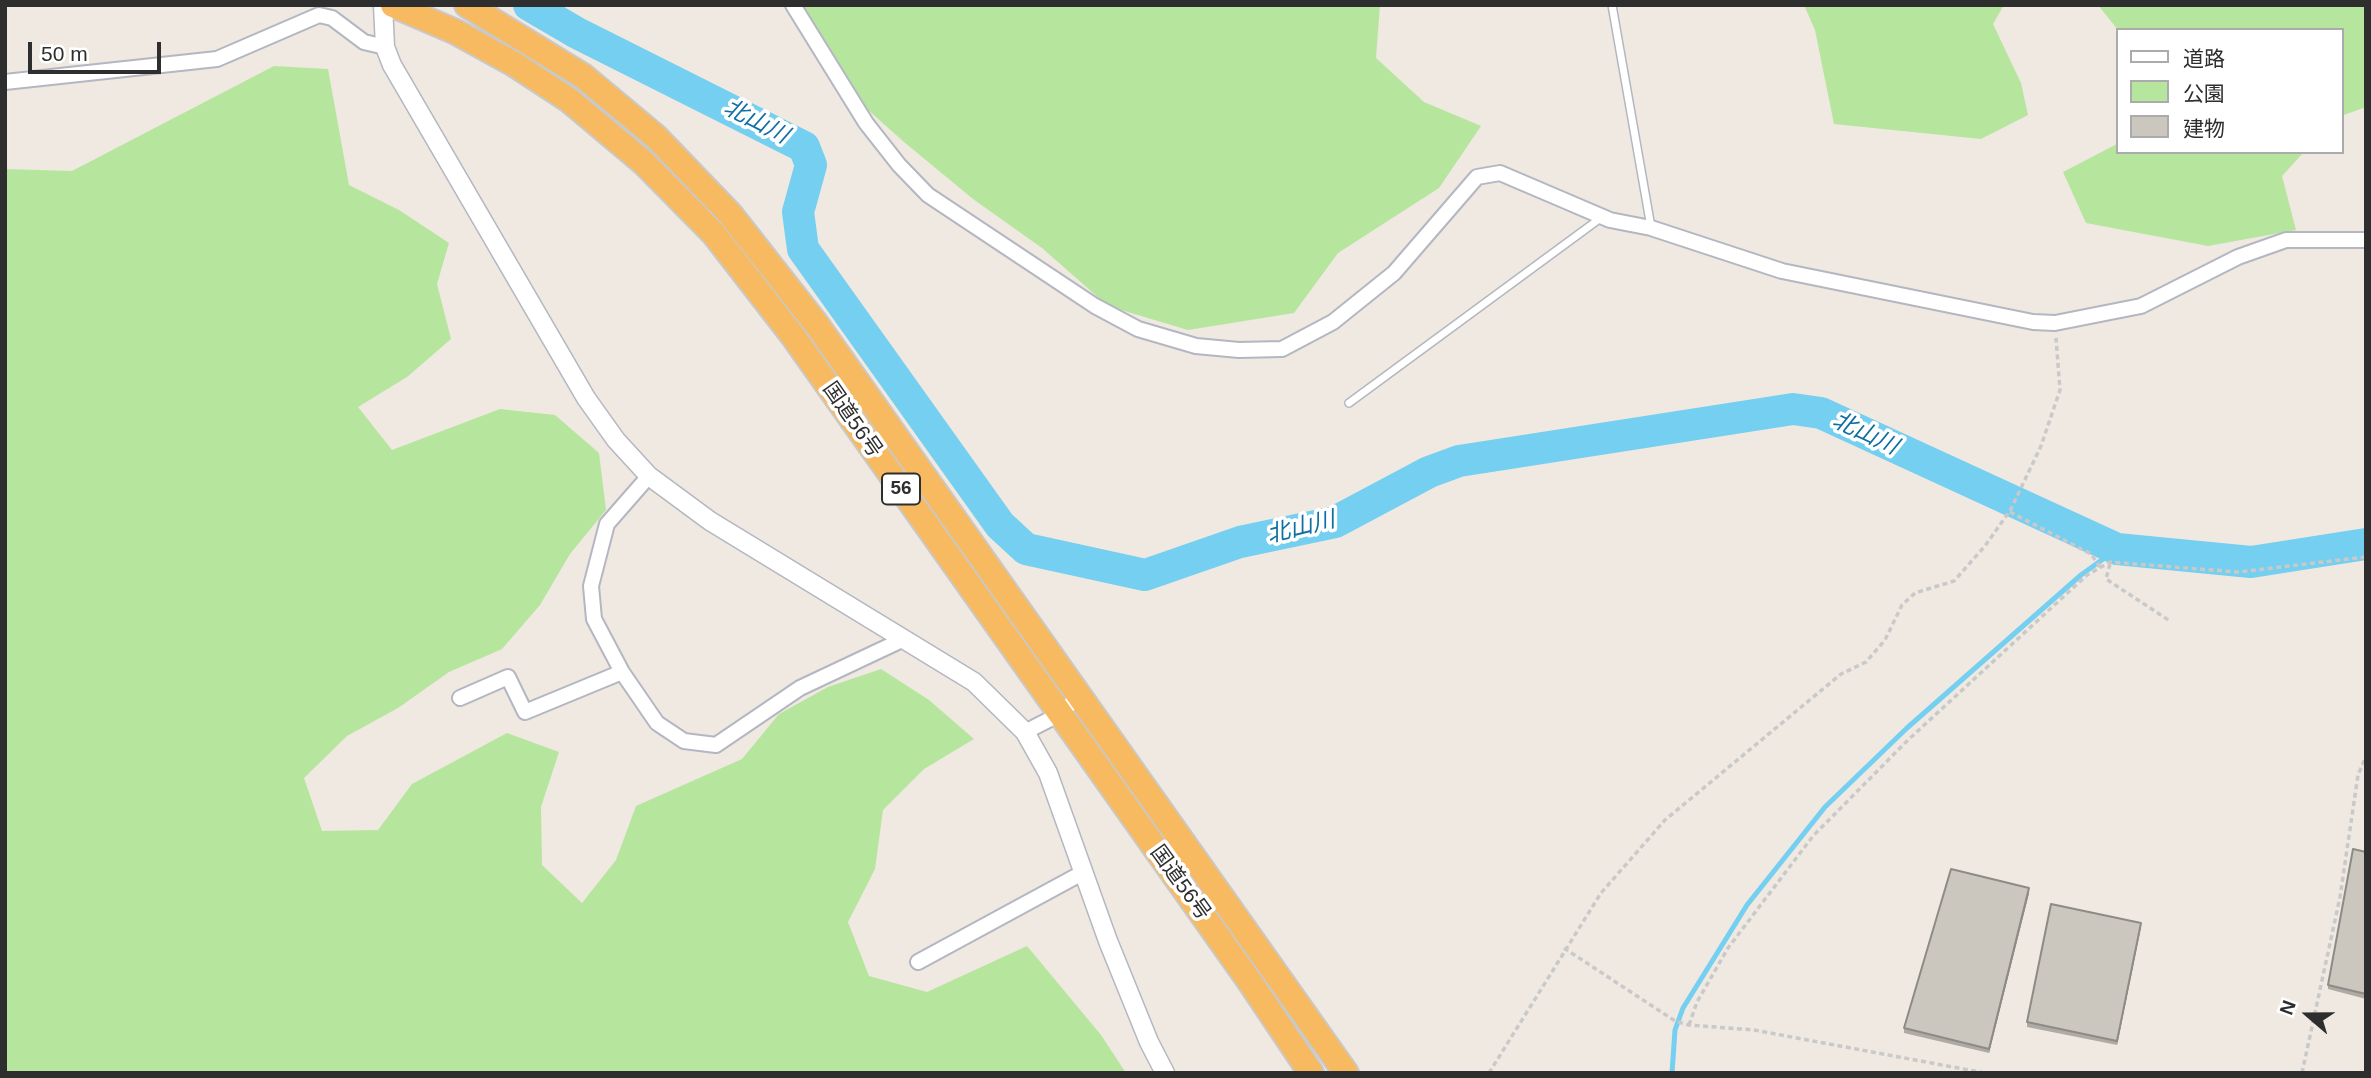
<!DOCTYPE html>
<html>
<head>
<meta charset="utf-8">
<style>
	body { margin:0 }
	#map { position:relative; width:2371px; height:1078px; overflow:hidden; background:#efe9e1; font-family:Arial,"Noto Sans JP",sans-serif }
	canvas { display:block }
	.frame { position:absolute; inset:0; border:7px solid #2e2e2e; pointer-events:none }
	.legend { position:absolute; left:2116px; top:28px; width:228px; height:126px; box-sizing:border-box; background:#fff; border:2px solid #ababab; margin:0; padding:9px 12px; list-style:none; font-size:21px; color:#2e2e2e }
	.legend li { display:flex; align-items:center; gap:14px; height:35px }
	.legend b { width:35px; border:2px solid #ababab }
	.north { position:absolute; left:2273px; top:980px; width:70px; height:70px; -webkit-text-stroke:5px #fff; paint-order:stroke; rotate:290deg; font-size:19px; font-weight:700; line-height:28px; text-align:center; color:#2e2e2e }
	.north::after { content:''; display:block; margin:auto; width:24px; height:32px; background:#2e2e2e; clip-path:polygon(50% 0,100% 100%,50% 72%,0 100%) }
	.scale { position:absolute; left:28px; top:42px; width:133px; height:32px; box-sizing:border-box; border:4px solid #2e2e2e; border-top:0; padding-left:9px; font-size:21px; line-height:24px; white-space:nowrap; color:#2e2e2e; -webkit-text-stroke:5px #fff; paint-order:stroke }
</style>
</head>
<body>
<div id="map">
<canvas width="2371" height="1078"></canvas>
<div class="frame"></div>
<ul class="legend">
<li><b style="height:9px;background:#fff"></b>道路</li>
<li><b style="height:19px;background:#b6e59e"></b>公園</li>
<li><b style="height:19px;background:#cbc7bf"></b>建物</li>
</ul>
<div class="north">N</div>
<div class="scale">50 m</div>
</div>
<script>
const c = document.querySelector('canvas').getContext('2d');
c.lineJoin = 'round';
function fillPath(path, color) {
  c.fillStyle = color;
  c.fill(path, 'evenodd');
}
function poly(rows) {
  const path = new Path2D();
  for (const r of rows) {
    path.moveTo(r[0], r[1]);
    for (let i = 2; i < r.length; i += 2) path.lineTo(r[i], r[i + 1]);
  }
  return path;
}
function stroke(path, color, width, dash) {
  c.strokeStyle = color;
  c.lineWidth = width;
  c.lineCap = dash ? 'butt' : 'round';
  c.setLineDash(dash || []);
  c.stroke(path);
}
function label(font, color, halo, rows, align = 'center') {
  c.font = font + ' Arial,"Noto Sans JP",sans-serif';
  c.lineWidth = 7;
  c.setLineDash([]);
  c.textBaseline = 'middle';
  c.strokeStyle = halo;
  c.fillStyle = color;
  for (const [text, x, y, turn = 0] of rows) {
    c.save();
    c.translate(x, y);
    c.rotate((+turn || 0) * Math.PI / 180);
    c.textAlign = isNaN(turn) ? turn : align;
    if (halo) c.strokeText(text, 0, 0);
    c.fillText(text, 0, 0);
    c.restore();
  }
}
fillPath(poly([
	[799,5,1380,5,1376,58,1424,102,1481,126,1439,188,1338,253,1294,313,1188,330,1108,306,1042,248,973,199,904,142,849,93],
	[1804,5,2004,5,1993,24,2021,83,2028,115,1981,139,1834,124,1815,30],
	[2098,5,2366,5,2366,107,2341,116,2341,30,2118,30],
	[274,66,328,69,349,185,399,210,449,243,437,284,451,339,407,377,358,407,392,450,500,409,555,415,599,453,606,510,570,554,540,605,502,649,449,672,398,708,347,736,304,778,322,831,378,830,412,784,507,733,559,752,541,807,542,865,582,903,616,860,636,806,742,759,779,714,828,687,881,669,929,700,974,739,924,769,883,810,875,869,848,922,869,976,927,992,1027,946,1101,1035,1126,1073,5,1073,5,169,72,171],
	[2117,144,2117,152,2304,152,2282,176,2296,230,2208,246,2086,223,2063,172]
]), '#b6e59e');
stroke(poly([
	[1672,1073,1675,1030,1683,1008,1747,905,1825,807,1907,728,2081,575,2117,549]
]), '#75cff0', 5);
stroke(poly([
	[529,5,577,33,804,147,811,165,798,212,803,249,1000,525,1026,549,1145,575,1240,542,1335,522,1429,472,1459,461,1793,409,1821,413,2117,549,2251,562,2366,544]
]), '#75cff0', 32);
const service = poly([
	[1612,5,1651,227],
	[1349,403,1602,217]
]);
const minor = poly([
	[793,5,866,123,899,165,928,195,1095,306,1138,329,1196,346,1239,350,1282,349,1333,322,1394,273,1477,177,1500,173,1610,220,1651,228,1782,271,2033,322,2055,323,2141,306,2238,257,2286,240,2366,240],
	[5,82,217,59,319,15,332,18,364,42,385,47],
	[649,476,607,524,591,586,594,619,622,672,657,723,684,741,716,745,800,688,904,639],
	[460,698,508,677,525,712,622,672],
	[1025,732,1060,714,1081,694],
	[918,962,1084,872]
]);
const tertiary = poly([
	[383,5,385,47,392,65,586,398,616,440,649,476,710,521,974,682,1025,732,1048,773,1108,941,1149,1042,1165,1073]
]);
const trunk = poly([
	[393,5,456,32,514,64,569,100,644,163,714,234,793,336,1250,982,1311,1073],
	[467,5,583,76,656,137,730,214,817,325,1346,1073]
]);
stroke(service, '#b4b7c1', 10);
stroke(minor, '#b4b7c1', 18);
stroke(tertiary, '#b4b7c1', 21);
stroke(trunk, '#c9c9c9', 28);
stroke(poly([
	[2010,512,2091,554,2100,567],
	[2110,564,2106,579,2170,621],
	[1564,948,1675,1021,1689,1025,1754,1030,1985,1073],
	[1689,1025,1697,1002,1728,948,1813,836,1908,740,2087,575,2110,562,2238,572,2366,557],
	[1489,1073,1601,893,1665,820,1841,674,1866,662,1885,640,1902,605,1915,593,1954,581,1985,546,2011,509,2041,446,2060,390,2056,338],
	[2302,1073,2340,897,2358,775,2366,756]
]), '#c9c9c9', 3.5, [5, 3.5]);
stroke(service, '#fff', 7);
stroke(minor, '#fff', 14);
stroke(tertiary, '#fff', 18);
stroke(trunk, '#f8ba60', 24);
fillPath(poly([
	[2366,852,2366,999,2328,989,2328,985],
	[2029,893,1989,1053,1904,1033,1904,1028],
	[2141,927,2117,1045,2027,1027,2027,1022]
]), '#afaba4');
fillPath(poly([
	[2029,888,2029,893,1989,1053,1989,1049],
	[2141,923,2141,927,2117,1045,2117,1041]
]), '#8e8b86');
const building = poly([
	[2353,849,2366,852,2366,994,2328,985,2353,849],
	[1951,869,2029,888,1989,1049,1904,1028,1951,869],
	[2051,904,2141,923,2117,1041,2027,1022,2051,904]
]);
fillPath(building, '#cbc7bf');
stroke(building, '#8e8b86', 2);
for (const [x, y, w] of [
	[901,489,38]
]) {
  const box = new Path2D();
  box.roundRect(x - w / 2, y - 15.5, w, 31, 5);
  c.fillStyle = '#fff';
  c.fill(box);
  stroke(box, '#2e2e2e', 2);
}
label('bold 19px', '#2e2e2e', null, [
	["56",901,489]
]);
label('21px', '#2e2e2e', '#fff', [
	["国道56号",852,420,55],
	["国道56号",1180,883,54]
]);
label('italic 23px', '#0d6fa3', '#fff', [
	["北山川",756,122,27],
	["北山川",1865,434,25],
	["北山川",1301,528,-14]
]);
</script>
</body>
</html>
